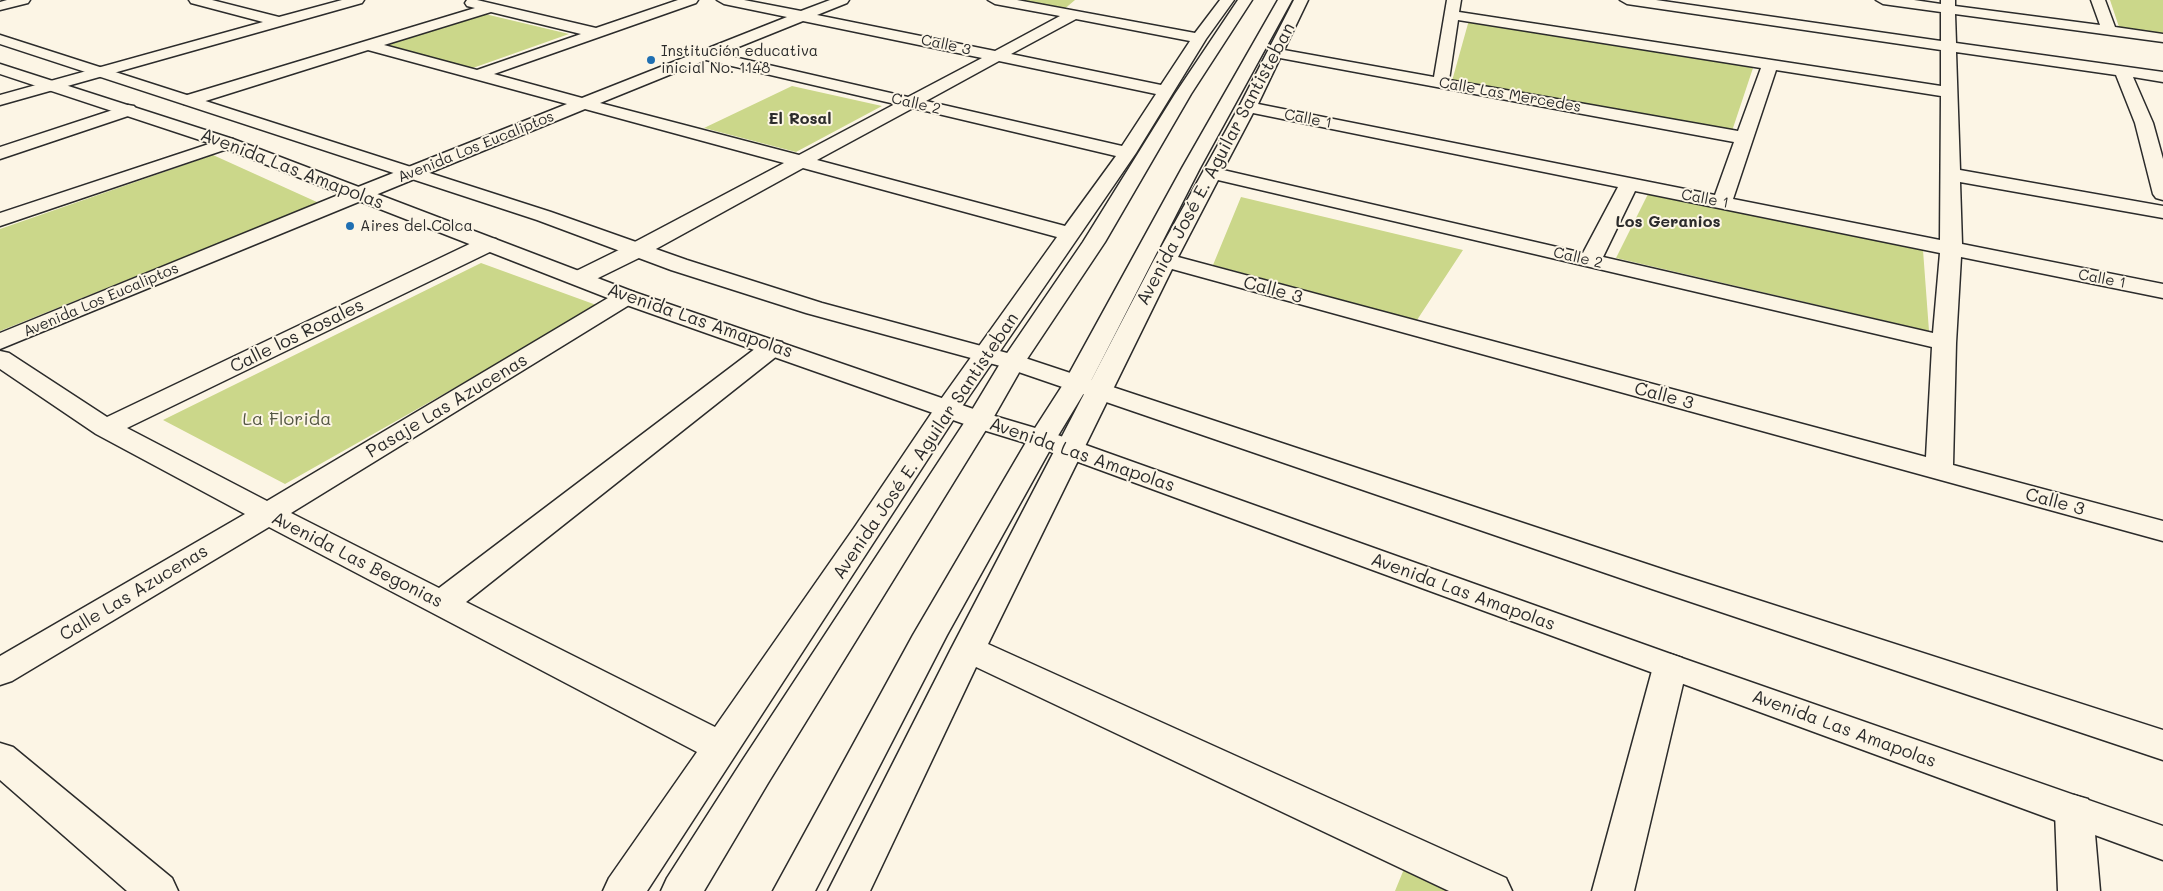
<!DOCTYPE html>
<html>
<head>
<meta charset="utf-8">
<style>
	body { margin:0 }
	canvas { display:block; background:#fcf5e5 }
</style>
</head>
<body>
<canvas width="2163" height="891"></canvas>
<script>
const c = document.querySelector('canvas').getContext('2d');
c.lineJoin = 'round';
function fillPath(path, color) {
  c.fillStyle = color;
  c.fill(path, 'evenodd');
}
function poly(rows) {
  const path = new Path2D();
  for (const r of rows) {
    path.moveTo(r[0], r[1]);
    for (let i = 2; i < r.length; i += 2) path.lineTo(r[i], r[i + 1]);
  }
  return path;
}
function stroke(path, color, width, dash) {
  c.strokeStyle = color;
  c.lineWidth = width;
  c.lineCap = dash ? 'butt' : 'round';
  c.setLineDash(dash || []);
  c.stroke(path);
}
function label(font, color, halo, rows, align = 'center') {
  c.font = font + ' Mali,sans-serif';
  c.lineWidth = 4;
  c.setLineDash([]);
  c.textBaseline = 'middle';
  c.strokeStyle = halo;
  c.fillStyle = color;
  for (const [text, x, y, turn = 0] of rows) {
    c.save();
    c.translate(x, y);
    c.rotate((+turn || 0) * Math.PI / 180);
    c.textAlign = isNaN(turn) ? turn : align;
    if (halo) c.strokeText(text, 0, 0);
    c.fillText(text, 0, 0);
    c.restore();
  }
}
fillPath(poly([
	[1008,0,1075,0,1062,11],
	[2110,0,2163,0,2163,35,2120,30],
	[485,14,569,34,470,69,384,46],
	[1469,20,1754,65,1732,131,1452,81],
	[792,86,882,106,796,152,704,128],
	[213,155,319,203,0,331,0,229],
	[1648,194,1923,250,1929,331,1616,258],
	[1241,197,1463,250,1417,320,1213,265],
	[481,263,599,306,285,484,163,420],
	[1404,869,1451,891,1395,891]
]), '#cbd78a');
const minor = poly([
	[7,0,30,0,28,3,0,10,0,2,7,0],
	[189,0,212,0,279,17,342,0,364,0,362,3,0,105,0,95,263,22,191,3,189,0],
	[467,0,477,0,596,28,678,0,698,0,696,3,494,74,582,98,787,17,724,4,717,0,744,0,801,11,830,0,849,0,847,3,817,15,995,51,1060,16,995,4,988,0,1017,0,1195,33,1220,0,1234,0,1206,39,1136,153,961,408,647,891,603,891,609,878,697,752,269,527,12,681,0,685,0,656,245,514,96,434,0,369,0,351,9,353,107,417,480,239,488,238,496,239,499,244,496,249,127,428,267,501,618,292,626,290,634,292,637,297,634,302,291,513,439,588,764,342,773,340,782,342,785,347,782,352,466,602,715,727,854,528,939,402,1057,237,803,168,645,255,588,283,580,285,572,283,569,278,572,273,629,245,784,163,585,109,0,349,0,333,353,189,567,104,368,50,196,104,184,104,182,100,184,96,475,8,467,6,465,3,467,0],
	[491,12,581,34,477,70,384,45,491,12],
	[1076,19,1190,41,1161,85,1011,54,1076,19],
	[803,21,982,58,908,97,721,54,803,21],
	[706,60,895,104,799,155,600,103,706,60],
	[999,61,1156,94,1122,146,926,101,999,61],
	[913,108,1116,156,1065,226,817,160,913,108],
	[1294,0,1308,0,1284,50,1434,77,1447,0,1461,0,1459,12,1941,86,1941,50,1627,4,1620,0,1656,0,1941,41,1941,12,1883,4,1876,0,1914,0,1941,4,1941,0,1955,0,1955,6,2100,25,2091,0,2105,0,2115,27,2163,34,2163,42,1955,14,1956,43,2163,72,2163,82,2133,77,2153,123,2163,159,2163,200,2156,198,2153,194,2135,123,2116,75,1956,52,1960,170,2163,206,2163,218,1960,182,1962,244,2163,284,2163,298,1961,257,1956,343,1953,465,2163,521,2163,541,1172,269,988,644,1506,878,1512,891,1449,891,976,667,870,891,828,891,951,649,1154,260,1239,107,1294,0],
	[1458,20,1761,68,1738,131,1449,80,1458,20],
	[1280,58,1734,142,1715,195,1258,104,1280,58],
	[1776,70,1941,96,1940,240,1733,199,1776,70],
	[1253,113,1618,187,1583,253,1223,170,1253,113],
	[1218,180,1932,347,1926,457,1178,257,1218,180],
	[1635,191,1940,253,1933,333,1603,257,1635,191],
	[128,105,134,106,137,110,134,114,0,159,0,147,128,105],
	[227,138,233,139,236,143,233,147,0,226,0,213,227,138],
	[1670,654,1682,658,1687,667,1634,891,1592,891,1653,667,1658,658,1670,654],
	[0,743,13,747,172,878,178,891,127,891,0,780,0,743],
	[2074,795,2088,799,2093,811,2100,891,2058,891,2055,811,2060,799,2074,795]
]);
const tertiary = poly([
	[0,35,551,212,687,260,822,303,1022,357,1674,573,2163,730,2163,760,1652,589,1004,367,806,313,671,270,537,220,0,44,0,35],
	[0,64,233,139,634,292,988,414,1052,433,1682,658,2163,826,2163,860,1032,445,970,426,618,302,221,147,0,74,0,64]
]);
const secondary = poly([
	[1238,0,1252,0,1191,94,1105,242,1025,362,992,420,768,783,704,891,661,891,667,878,742,761,966,420,1001,362,1083,242,1175,94,1238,0],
	[1278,0,1292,0,1200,168,1090,383,1056,439,947,635,815,891,773,891,913,635,1028,439,1064,383,1182,168,1278,0]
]);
stroke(minor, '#2b2b2b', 3);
stroke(tertiary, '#2b2b2b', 3);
stroke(secondary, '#2b2b2b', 3);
fillPath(minor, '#fcf5e5');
fillPath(tertiary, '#fcf5e5');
fillPath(secondary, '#fcf5e5');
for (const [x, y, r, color] of [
	[651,60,5,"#1f6fb2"],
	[350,226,5,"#1f6fb2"]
]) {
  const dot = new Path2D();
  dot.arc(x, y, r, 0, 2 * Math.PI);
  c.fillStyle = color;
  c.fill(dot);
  stroke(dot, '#fcf5e5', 2);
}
label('15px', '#2b2b2b', '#fcf5e5', [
	["Calle 3",946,45,12],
	["Calle Las Mercedes",1510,95,10],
	["Calle 2",916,104,13],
	["Calle 1",1308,119,11],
	["Avenida Los Eucaliptos",476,147,-22],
	["Calle 1",1705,199,11],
	["Calle 2",1578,258,13],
	["Calle 1",2102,279,11],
	["Avenida Los Eucaliptos",101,300,-23]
]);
label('15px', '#2b2b2b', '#fcf5e5', [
	["Institución educativa",661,51],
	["inicial No. 1148",661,68],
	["Aires del Colca",360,226]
], 'left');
label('bold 16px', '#2b2b2b', '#fcf5e5', [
	["El Rosal",800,119],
	["Los Geranios",1668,222]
]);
label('18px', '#2b2b2b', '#fcf5e5', [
	["Avenida José E. Aguilar Santisteban",1216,164,-62],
	["Avenida Las Amapolas",292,169,21],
	["Calle 3",1273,290,15],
	["Avenida Las Amapolas",700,321,19],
	["Calle los Rosales",297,336,-26],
	["Calle 3",1664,396,15],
	["Pasaje Las Azucenas",447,406,-31],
	["Avenida José E. Aguilar Santisteban",926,446,-56],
	["Avenida Las Amapolas",1082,455,19],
	["Calle 3",2055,502,15],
	["Avenida Las Begonias",357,560,27],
	["Avenida Las Amapolas",1463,592,20],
	["Calle Las Azucenas",134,593,-31],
	["Avenida Las Amapolas",1844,729,20]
]);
label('18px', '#535643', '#fcf5e5', [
	["La Florida",287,419]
]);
</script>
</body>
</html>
